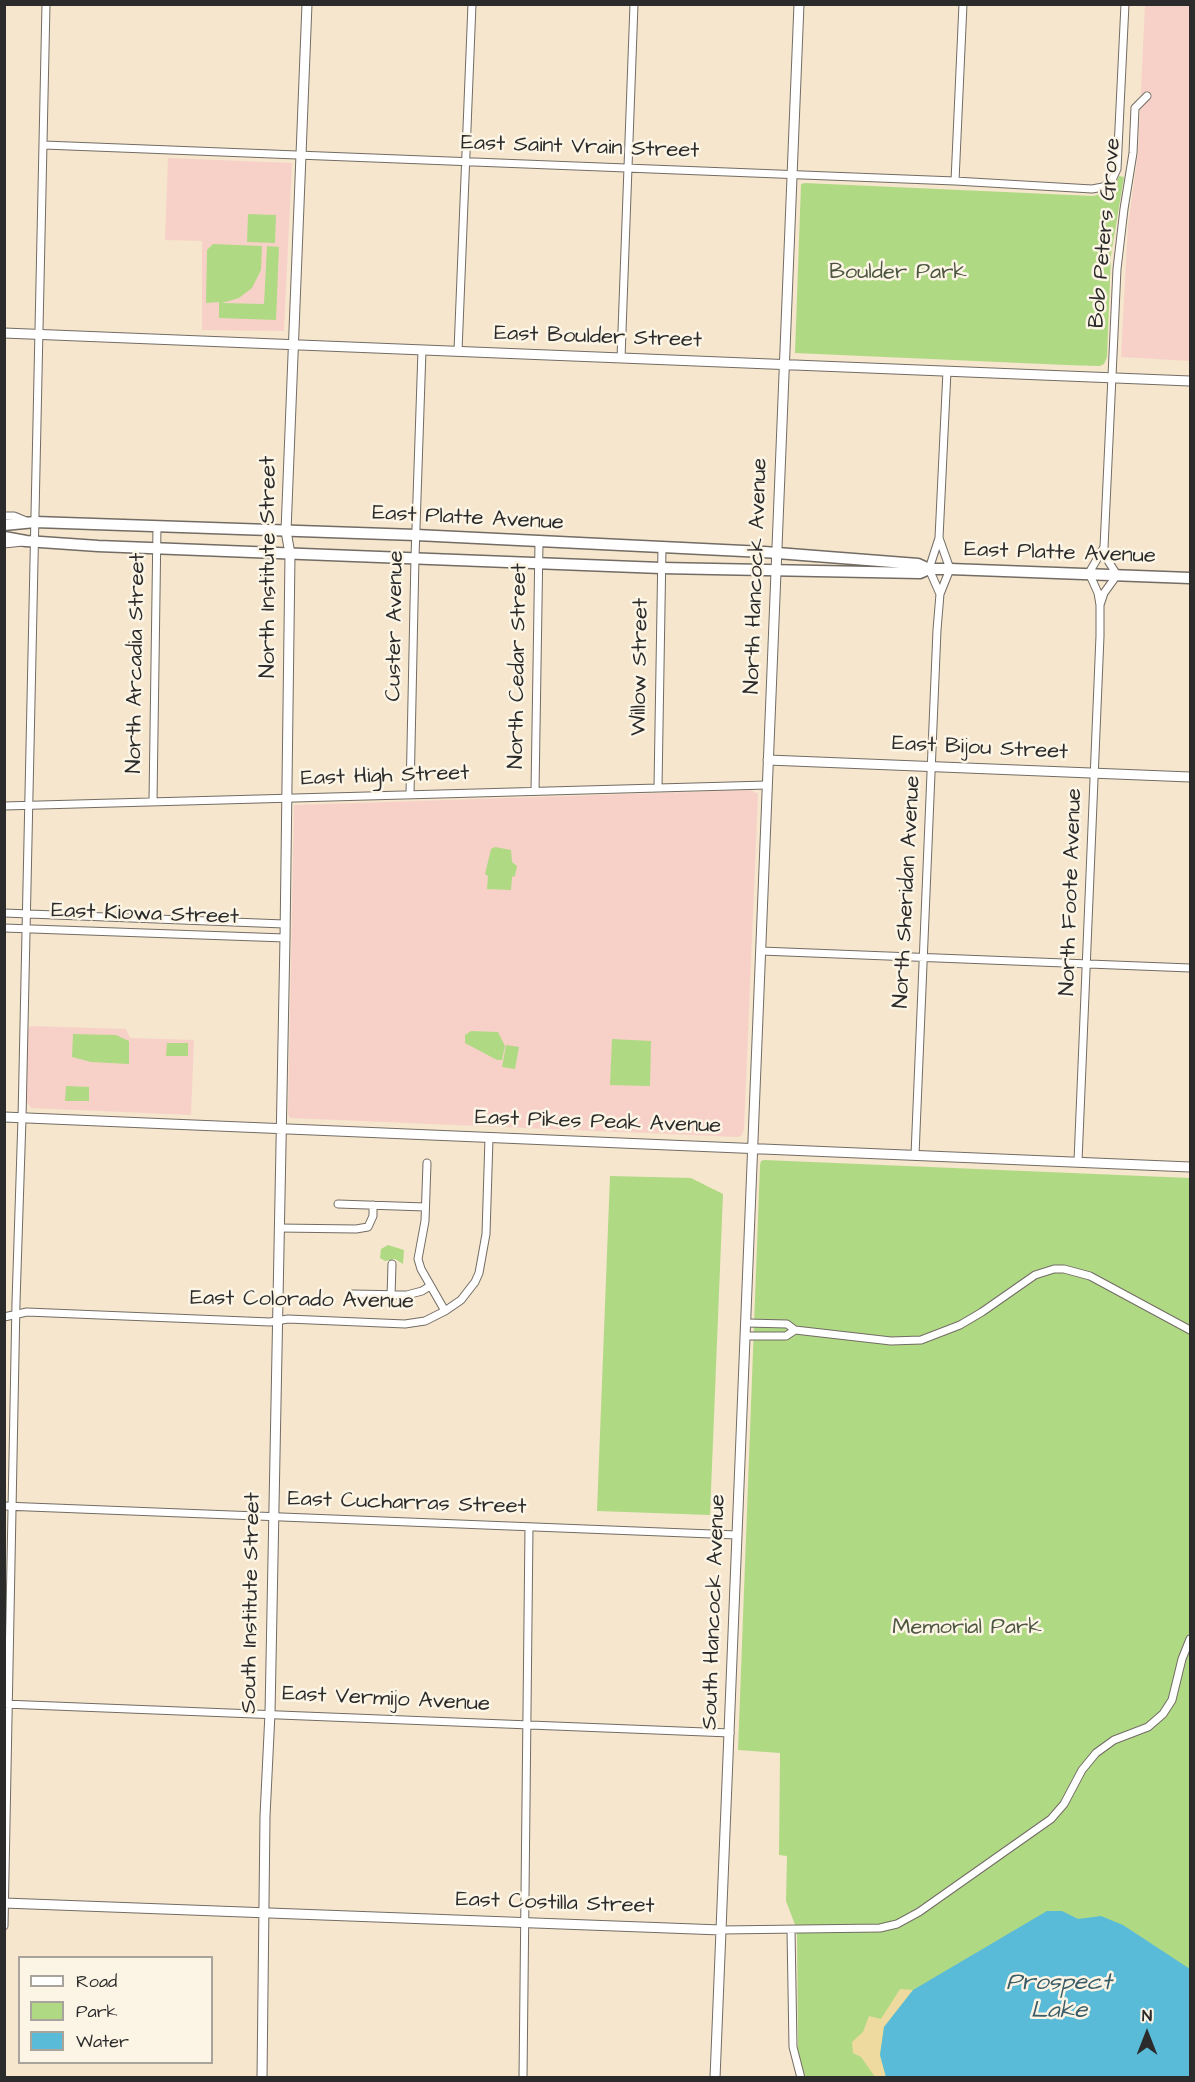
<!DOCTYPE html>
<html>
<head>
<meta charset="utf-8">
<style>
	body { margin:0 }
	#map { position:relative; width:1195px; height:2082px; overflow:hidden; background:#f6e6cd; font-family:"Architects Daughter",sans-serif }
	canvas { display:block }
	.frame { position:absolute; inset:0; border:6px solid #2b2b2b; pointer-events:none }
	.legend { position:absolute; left:18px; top:1956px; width:195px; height:108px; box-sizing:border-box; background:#fcf5e5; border:2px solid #a8a49b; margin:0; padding:8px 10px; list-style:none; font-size:18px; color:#2b2b2b }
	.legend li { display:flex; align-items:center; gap:12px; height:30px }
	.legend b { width:30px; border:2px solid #a8a49b }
	.north { position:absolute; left:1117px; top:2004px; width:60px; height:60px; -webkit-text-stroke:4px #fcf5e5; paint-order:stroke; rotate:0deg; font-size:16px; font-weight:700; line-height:24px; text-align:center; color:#2b2b2b }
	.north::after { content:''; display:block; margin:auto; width:21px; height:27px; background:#2b2b2b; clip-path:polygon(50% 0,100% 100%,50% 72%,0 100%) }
</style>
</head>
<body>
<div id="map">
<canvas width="1195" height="2082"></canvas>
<div class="frame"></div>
<ul class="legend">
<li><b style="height:8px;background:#fff"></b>Road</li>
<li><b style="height:16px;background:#b0d984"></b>Park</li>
<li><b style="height:16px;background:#5abbd9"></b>Water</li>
</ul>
<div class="north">N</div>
</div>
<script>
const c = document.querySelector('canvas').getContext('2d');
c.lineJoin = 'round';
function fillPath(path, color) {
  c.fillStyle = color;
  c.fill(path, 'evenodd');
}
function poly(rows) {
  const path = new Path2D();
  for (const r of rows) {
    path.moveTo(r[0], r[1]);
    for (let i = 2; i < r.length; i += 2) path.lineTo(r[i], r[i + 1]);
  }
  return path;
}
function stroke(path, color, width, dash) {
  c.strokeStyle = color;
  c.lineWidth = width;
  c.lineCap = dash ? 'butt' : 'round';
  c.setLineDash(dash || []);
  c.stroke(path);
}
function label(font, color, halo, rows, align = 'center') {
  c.font = font + ' "Architects Daughter",sans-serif';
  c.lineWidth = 5;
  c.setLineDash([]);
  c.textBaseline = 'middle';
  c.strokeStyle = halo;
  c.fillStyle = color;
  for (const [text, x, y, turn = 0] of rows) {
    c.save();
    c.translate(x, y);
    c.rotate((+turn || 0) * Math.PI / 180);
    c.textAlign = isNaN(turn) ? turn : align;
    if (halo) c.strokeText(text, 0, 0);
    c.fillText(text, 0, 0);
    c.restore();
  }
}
fillPath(poly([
	[1145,5,1190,5,1190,361,1121,357,1128,225,1138,153],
	[168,158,292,163,284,331,202,330,202,241,165,240],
	[751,790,758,794,744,1129,742,1135,738,1137,290,1118,288,1114,294,805],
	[31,1026,126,1029,130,1038,194,1040,191,1115,31,1108,26,1101,28,1029]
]), '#f7d1c8');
fillPath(poly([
	[1119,176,1124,177,1111,255,1107,357,1104,364,1100,366,1066,365,795,353,801,184,805,183,1093,196,1104,193,1115,185],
	[248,214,276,215,275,243,247,242],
	[213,244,262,246,261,270,252,288,239,298,222,303,264,304,267,246,279,247,276,320,219,318,219,302,206,303,207,250],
	[495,847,511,850,512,862,517,866,515,876,512,877,511,890,487,889,488,876,485,874,491,849],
	[471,1031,498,1032,505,1046,502,1060,497,1060,465,1043,465,1035],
	[73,1034,116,1035,129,1041,129,1064,91,1062,72,1057],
	[612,1039,651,1041,650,1086,610,1085],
	[167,1043,188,1043,188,1056,166,1056],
	[506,1045,519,1047,515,1069,502,1067],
	[66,1086,89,1087,89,1101,65,1101],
	[764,1160,1190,1178,1190,2077,806,2077,803,2071,798,2050,797,1930,786,1901,787,1856,779,1855,780,1753,738,1750,760,1165,761,1161],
	[610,1176,691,1178,723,1194,710,1515,597,1511],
	[388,1245,404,1250,403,1264,395,1259,385,1261,380,1258,381,1249]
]), '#b0d984');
fillPath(poly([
	[900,1989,913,1990,884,2027,880,2055,886,2077,875,2077,861,2057,853,2053,852,2042,863,2032,869,2016,881,2019]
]), '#eeda9e');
fillPath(poly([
	[1047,1911,1062,1911,1078,1919,1101,1916,1123,1925,1190,1969,1190,2077,886,2077,880,2055,884,2027,913,1990]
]), '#5abbd9');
const street = poly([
	[44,145,955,181,1092,189,1103,187,1112,180,1117,169,1125,4],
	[955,181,963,4],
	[458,351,472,4],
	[621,358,634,4],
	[4,516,14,516,26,521],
	[4,544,23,542],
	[940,594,929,569,939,538,947,371],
	[1100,605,1104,593,1117,575,1107,559,1104,547],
	[658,787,662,547],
	[535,791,539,542],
	[410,794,415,557,422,350],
	[153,801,157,526],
	[4,806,767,785],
	[4,913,284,924],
	[4,928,285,938],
	[761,951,1190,968],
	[915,1155,937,630,940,594,950,569,939,538],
	[1078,1161,1100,636,1100,605,1098,593,1089,573,1104,547,1117,269,1124,209,1133,153,1135,108,1147,96],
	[427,1163,425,1221,418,1259,421,1269,445,1311],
	[338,1204,425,1207],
	[279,1228,356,1229,368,1227,373,1216,373,1205],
	[352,1294,407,1295,422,1291,430,1286],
	[391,1296,392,1264],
	[4,1317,27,1312,270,1322,288,1319,405,1324,425,1321,445,1311,461,1300,475,1282,479,1273,486,1234,489,1138],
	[795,1330,891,1341,921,1340,960,1325,982,1312,1035,1275,1054,1269,1064,1269,1090,1276,1190,1330],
	[746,1336,786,1336,795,1330,787,1324,747,1323],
	[4,1506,737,1535],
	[4,1704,730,1733],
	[4,1926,16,1302,22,1118,46,4],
	[721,1930,880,1928,897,1924,919,1912,1051,1819,1064,1804,1082,1770,1096,1753,1114,1740,1148,1727,1163,1714,1172,1700,1182,1659,1190,1639],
	[791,1930,793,2047,801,2078],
	[523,2078,529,1527]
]);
const secondary = poly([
	[4,333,1190,381],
	[768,760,1190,777],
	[4,1117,1190,1167],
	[4,1903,721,1930],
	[262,2078,265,1816,270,1713,285,938,290,554,286,531,307,4],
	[715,2078,799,4]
]);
const primary = poly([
	[4,525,35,522,416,535,764,552,918,564,929,569],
	[4,537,26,541,98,546,661,568,920,573,929,569,950,569,1190,578]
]);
stroke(street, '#726c64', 9);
stroke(secondary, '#726c64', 11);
stroke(primary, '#726c64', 13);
stroke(street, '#fff', 7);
stroke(secondary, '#fff', 9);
stroke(primary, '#fff', 10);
label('22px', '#2b2b2b', '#fcf5e5', [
	["East Saint Vrain Street",580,148,2],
	["Bob Peters Grove",1106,233,-85],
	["East Boulder Street",598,338,2],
	["East Platte Avenue",468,519,3],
	["East Platte Avenue",1060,554,2],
	["North Institute Street",269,567,-90],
	["North Hancock Avenue",757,576,-88],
	["Custer Avenue",396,626,-89],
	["North Arcadia Street",137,663,-89],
	["North Cedar Street",519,666,-89],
	["Willow Street",641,667,-89],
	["East Bijou Street",980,749,3],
	["East High Street",385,777,-2],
	["North Sheridan Avenue",908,892,-87],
	["North Foote Avenue",1072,892,-88],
	["East Kiowa Street",145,915,2],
	["East Pikes Peak Avenue",598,1123,2],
	["East Colorado Avenue",302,1301,1],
	["East Cucharras Street",407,1504,2],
	["South Institute Street",252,1603,-89],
	["South Hancock Avenue",715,1612,-88],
	["East Vermijo Avenue",386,1700,3],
	["East Costilla Street",555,1904,2]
]);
label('22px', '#4c5641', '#fcf5e5', [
	["Boulder Park",898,273],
	["Memorial Park",967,1628]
]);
label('italic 24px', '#3b5d68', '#fcf5e5', [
	["Prospect",1059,1984],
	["Lake",1059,2012]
]);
</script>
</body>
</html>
